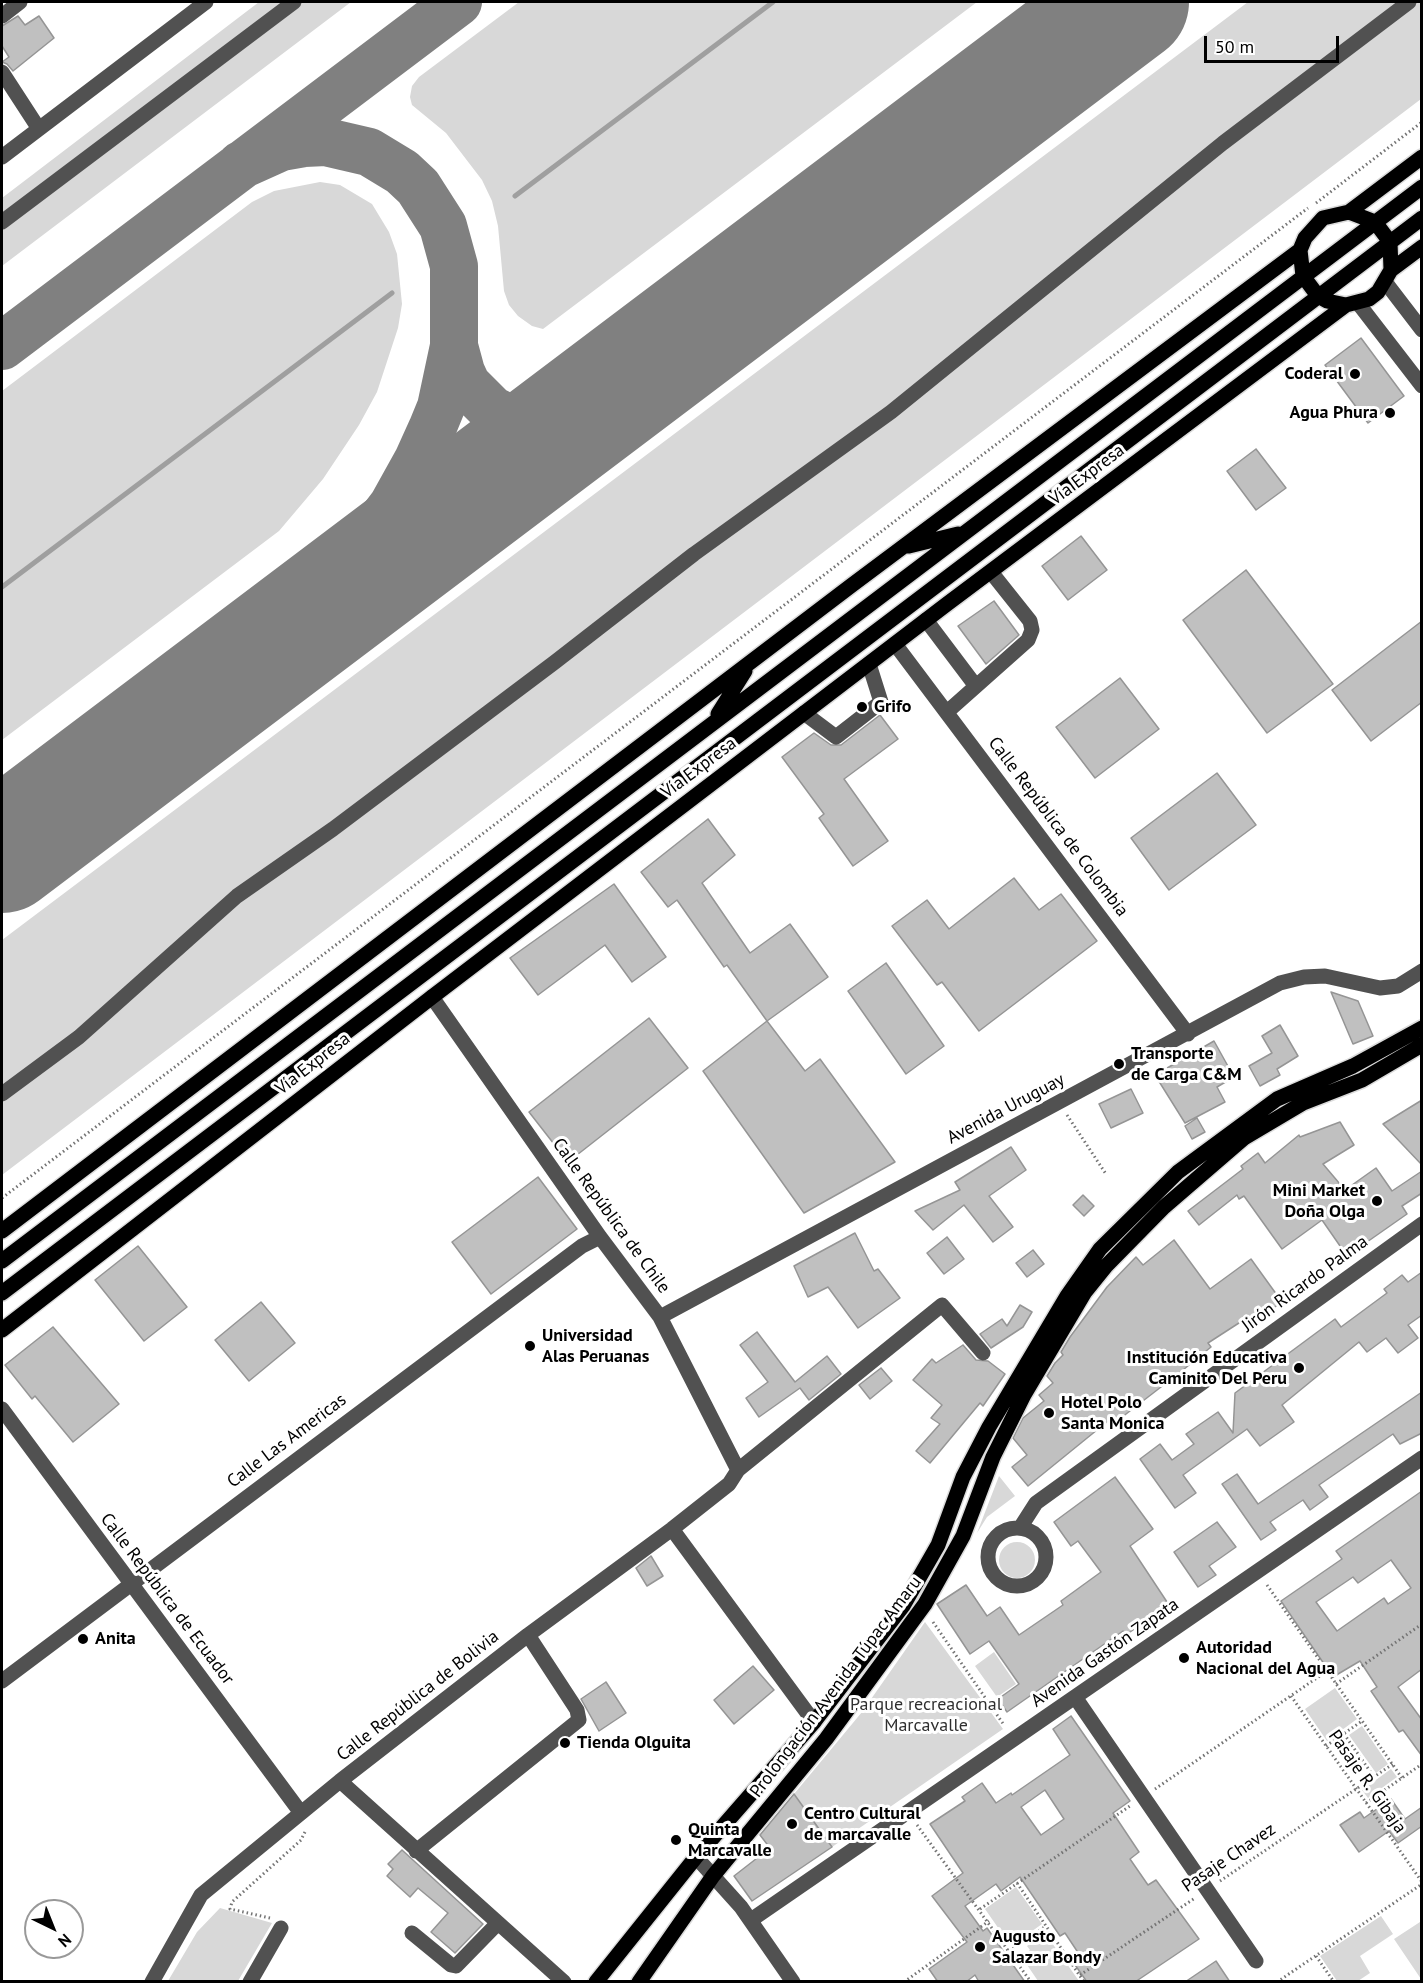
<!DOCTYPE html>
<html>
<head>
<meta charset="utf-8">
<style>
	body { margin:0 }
	#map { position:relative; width:1423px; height:1983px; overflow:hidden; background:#fff; font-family:"PT Sans",sans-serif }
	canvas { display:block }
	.frame { position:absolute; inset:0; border:3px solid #000; pointer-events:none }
	.north { position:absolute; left:24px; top:1899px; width:60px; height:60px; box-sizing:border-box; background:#fff; border:2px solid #999; border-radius:50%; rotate:137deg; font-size:16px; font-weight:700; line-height:24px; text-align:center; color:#000 }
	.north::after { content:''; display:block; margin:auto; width:21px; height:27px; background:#000; clip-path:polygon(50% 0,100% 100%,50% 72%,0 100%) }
	.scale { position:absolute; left:1204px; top:36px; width:135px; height:27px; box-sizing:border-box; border:3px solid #000; border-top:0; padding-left:8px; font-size:18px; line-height:21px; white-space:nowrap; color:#000; -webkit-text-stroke:4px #fff; paint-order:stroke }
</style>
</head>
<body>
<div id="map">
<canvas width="1423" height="1983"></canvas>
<div class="frame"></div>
<div class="north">N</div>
<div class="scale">50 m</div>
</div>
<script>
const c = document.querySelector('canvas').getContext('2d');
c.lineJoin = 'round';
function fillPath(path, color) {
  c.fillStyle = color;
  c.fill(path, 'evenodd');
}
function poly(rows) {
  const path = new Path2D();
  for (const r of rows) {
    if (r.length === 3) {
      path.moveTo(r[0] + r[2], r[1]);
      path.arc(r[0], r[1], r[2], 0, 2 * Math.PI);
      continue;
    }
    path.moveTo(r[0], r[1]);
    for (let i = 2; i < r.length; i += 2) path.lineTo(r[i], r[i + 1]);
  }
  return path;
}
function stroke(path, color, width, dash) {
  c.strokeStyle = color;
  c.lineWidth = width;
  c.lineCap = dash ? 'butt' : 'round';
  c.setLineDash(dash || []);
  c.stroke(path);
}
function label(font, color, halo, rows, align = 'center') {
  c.font = font + ' "PT Sans",sans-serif';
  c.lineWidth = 6;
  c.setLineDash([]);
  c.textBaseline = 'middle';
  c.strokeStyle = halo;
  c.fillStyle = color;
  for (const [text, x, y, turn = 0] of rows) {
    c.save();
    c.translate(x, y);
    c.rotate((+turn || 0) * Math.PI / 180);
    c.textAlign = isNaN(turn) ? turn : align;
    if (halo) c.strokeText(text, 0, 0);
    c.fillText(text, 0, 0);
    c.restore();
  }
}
fillPath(poly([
	[259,2,351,2,2,266,2,198],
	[519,2,977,2,543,329,532,326,518,316,509,305,504,291,498,226,492,201,482,180,446,133,412,105,410,97,412,86,419,77],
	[1248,2,1421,2,1421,99,2,1175,2,940],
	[320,182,340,185,372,204,389,232,397,254,402,304,398,328,377,392,359,425,323,479,279,531,2,740,2,391,252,202,274,191],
	[999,1476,1015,1496,987,1517,977,1533],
	[1017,1560,18],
	[925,1622,1003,1729,832,1847,794,1794,862,1712],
	[994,1652,1016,1684,997,1697,975,1666],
	[1335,1688,1357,1719,1327,1741,1305,1709],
	[1362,1726,1388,1764,1376,1773,1349,1735],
	[1391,1769,1397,1777,1368,1798,1362,1790],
	[1016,1887,1042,1924,1021,1939,1018,1936,1008,1942,985,1909],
	[220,1908,272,1923,238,1981,168,1981,197,1932],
	[1381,1916,1393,1934,1360,1956,1370,1973,1358,1981,1337,1981,1320,1956],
	[1420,1922,1422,1925,1421,1979,1394,1939],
	[1045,1933,1079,1981,1038,1981,1021,1956,1030,1950,1027,1946]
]), '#d8d8d8');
stroke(poly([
	[515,196,773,2],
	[2,587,392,293]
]), '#9f9f9f', 5);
stroke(poly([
	[241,165,281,147,304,143,326,142,369,152,402,172,418,187,443,226,454,266,454,346,441,407,432,429,418,460,393,505,301,626],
	[2,346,458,2],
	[454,346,461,372,467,385,492,410,508,418,526,423,545,424,562,419,598,402]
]), '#808080', 48);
stroke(poly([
	[2,852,1128,2]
]), '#808080', 122);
const building = poly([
	[18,16,25,25,39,16,54,38,13,71,7,64,2,62,9,57,2,46,2,26,18,16],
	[1361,338,1404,396,1368,423,1325,365,1361,338],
	[1256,449,1286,488,1256,510,1227,471,1256,449],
	[1081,536,1107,570,1068,600,1042,566,1081,536],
	[1246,570,1333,684,1267,733,1183,620,1246,570],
	[994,601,1019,635,986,664,958,626,994,601],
	[1422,621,1422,702,1371,741,1332,690,1422,621],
	[1120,678,1159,729,1095,778,1056,727,1120,678],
	[880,715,898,739,844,779,888,841,853,866,819,818,824,814,782,757,814,733,831,745,841,745,880,715],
	[1217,773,1256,825,1169,890,1131,838,1217,773],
	[708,819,735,855,702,883,750,953,790,924,828,977,767,1021,727,965,724,967,677,900,668,907,641,872,708,819],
	[1014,878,1039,910,1061,894,1097,941,979,1031,942,982,937,985,892,926,927,900,949,929,1014,878],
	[614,884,666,957,632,982,605,945,538,995,510,958,614,884],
	[886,963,944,1046,906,1074,848,991,886,963],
	[1331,992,1358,1001,1373,1036,1353,1044,1331,992],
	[649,1018,688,1068,568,1162,529,1112,649,1018],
	[767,1021,805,1071,820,1059,895,1162,804,1213,703,1071,767,1021],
	[1280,1025,1298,1056,1277,1069,1280,1075,1260,1086,1249,1066,1272,1053,1262,1036,1280,1025],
	[1214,1041,1234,1077,1217,1087,1225,1102,1185,1123,1155,1075,1214,1041],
	[1131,1089,1143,1113,1111,1128,1099,1104,1131,1089],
	[1422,1100,1422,1165,1383,1124,1422,1100],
	[1197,1118,1205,1132,1192,1139,1185,1126,1197,1118],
	[1340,1122,1354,1145,1323,1164,1345,1190,1376,1168,1392,1191,1422,1171,1422,1193,1402,1206,1407,1214,1347,1256,1322,1220,1282,1249,1244,1196,1239,1199,1237,1195,1199,1225,1188,1211,1243,1169,1241,1166,1258,1153,1265,1163,1299,1135,1300,1137,1340,1122],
	[1011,1147,1026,1170,989,1196,1013,1227,993,1242,964,1205,933,1230,915,1211,960,1190,955,1182,1011,1147],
	[538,1177,577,1229,491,1294,452,1242,538,1177],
	[1083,1195,1094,1206,1084,1216,1073,1205,1083,1195],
	[855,1233,874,1271,878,1269,900,1298,858,1328,828,1287,808,1297,794,1266,855,1233],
	[947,1237,964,1259,944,1274,927,1253,947,1237],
	[1174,1240,1210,1289,1251,1259,1282,1302,1246,1327,1242,1321,1208,1343,1211,1347,1183,1370,1117,1421,1113,1417,1028,1486,1012,1467,1027,1455,1013,1438,1023,1418,1044,1401,1039,1395,1053,1383,1047,1376,1055,1363,1063,1355,1061,1352,1070,1337,1107,1287,1136,1257,1143,1265,1174,1240],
	[138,1246,187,1307,144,1341,95,1280,138,1246],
	[1033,1250,1044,1264,1027,1277,1016,1263,1033,1250],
	[1422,1272,1422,1315,1408,1325,1418,1338,1398,1353,1386,1338,1367,1352,1359,1342,1282,1405,1294,1422,1260,1446,1247,1429,1183,1475,1196,1493,1175,1508,1140,1459,1160,1444,1172,1460,1194,1444,1186,1434,1218,1412,1233,1433,1235,1393,1335,1319,1341,1327,1387,1293,1384,1289,1402,1275,1408,1282,1422,1272],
	[261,1302,295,1343,249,1381,215,1340,261,1302],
	[1020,1305,1032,1312,1023,1327,991,1348,980,1334,1002,1319,1007,1326,1020,1305],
	[53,1327,119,1404,73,1442,35,1396,32,1399,5,1365,53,1327],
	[757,1332,795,1382,827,1356,841,1374,809,1400,800,1388,759,1417,746,1398,768,1382,740,1345,757,1332],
	[963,1345,976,1360,988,1361,1005,1374,983,1406,980,1403,930,1463,916,1451,940,1424,931,1418,942,1405,913,1380,932,1359,936,1363,963,1345],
	[881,1368,892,1381,870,1399,859,1385,881,1368],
	[1422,1392,1422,1433,1400,1444,1393,1434,1319,1485,1328,1497,1310,1510,1303,1500,1270,1522,1276,1530,1261,1540,1222,1484,1237,1474,1258,1504,1422,1392],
	[1115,1477,1153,1529,1130,1546,1171,1608,1153,1621,1151,1617,1126,1635,1123,1631,1007,1712,998,1699,1019,1684,989,1641,970,1654,937,1604,966,1585,987,1616,1000,1607,1019,1635,1063,1605,1061,1601,1101,1572,1078,1541,1071,1546,1054,1522,1115,1477],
	[1422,1491,1422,1669,1398,1687,1422,1720,1422,1756,1403,1730,1399,1732,1371,1691,1377,1687,1360,1661,1333,1677,1281,1601,1342,1559,1336,1551,1422,1491],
	[1391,1560,1411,1588,1388,1604,1384,1598,1337,1631,1316,1602,1353,1577,1358,1583,1391,1560],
	[1217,1522,1236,1547,1209,1566,1216,1575,1198,1587,1174,1552,1217,1522],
	[651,1556,663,1576,647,1586,636,1568,651,1556],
	[753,1666,774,1690,734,1724,714,1700,753,1666],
	[606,1682,626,1713,599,1731,581,1699,606,1682],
	[1071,1716,1130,1801,1113,1813,1139,1852,1130,1859,1148,1885,1156,1880,1199,1939,1135,1982,1087,1982,1073,1962,1081,1957,1065,1933,1060,1936,1020,1877,1001,1891,996,1884,965,1906,983,1931,987,1928,1025,1982,979,1982,975,1975,966,1982,938,1982,929,1969,967,1942,932,1896,963,1873,930,1824,965,1801,962,1797,982,1783,996,1803,1011,1793,1012,1795,1070,1755,1053,1729,1071,1716],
	[1045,1790,1064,1819,1041,1835,1021,1807,1045,1790],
	[794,1794,832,1847,752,1901,734,1876,770,1848,760,1835,794,1794],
	[1391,1799,1405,1819,1422,1807,1422,1826,1398,1843,1389,1831,1359,1852,1340,1825,1360,1812,1364,1818,1391,1799],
	[402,1850,483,1924,455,1953,431,1932,448,1913,418,1888,410,1897,387,1876,393,1869,388,1864,402,1850],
	[1216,1961,1230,1982,1185,1982,1216,1961]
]);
fillPath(building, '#c0c0c0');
stroke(building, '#959595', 1.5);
const major = poly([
	[1349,212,1422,157],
	[1346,305,1327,301,1318,296,1303,276,1300,250,1305,238,1323,218,1349,212,1375,222,1390,242,1391,270],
	[909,546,958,534],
	[718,714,745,671],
	[2,1231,852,585,1300,250],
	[2,1261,1422,187],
	[2,1293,1422,218],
	[2,1330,432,997,947,604,1346,305,1369,299,1378,292,1391,270,1422,247],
	[596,1982,696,1857,814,1722,903,1606,938,1545,963,1477,989,1427,1067,1296,1100,1249,1178,1172,1277,1099,1353,1066,1422,1028],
	[639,1982,713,1876,826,1739,925,1604,963,1536,993,1457,1024,1395,1085,1292,1106,1266,1164,1207,1244,1138,1303,1103,1362,1080,1422,1045]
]);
stroke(major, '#dbdbdb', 18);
stroke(poly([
	[1316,203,1422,122],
	[1067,1115,1106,1174],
	[2,1198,1308,208],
	[1267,1585,1402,1778],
	[933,1622,1004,1725],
	[1336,1684,1422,1624],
	[1291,1696,1422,1882],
	[1344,1734,1374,1777],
	[1326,1746,1362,1721],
	[1155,1789,1327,1671],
	[1366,1803,1422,1764],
	[917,1825,1031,1982],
	[1220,1881,1393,1764],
	[1017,1883,1084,1982],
	[980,1909,1130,1806],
	[270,1918,230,1909,232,1902,301,1840,305,1832],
	[1009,1951,1046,1926],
	[1316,1956,1334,1982],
	[1080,1975,1195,1898],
	[904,1982,989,1921],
	[1277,1982,1422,1884]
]), '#737373', 3, [1.5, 3]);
stroke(poly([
	[2,16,20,2],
	[2,72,39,129],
	[2,157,206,2],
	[2,222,294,2],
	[1386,283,1422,330],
	[1358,303,1422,386],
	[926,620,975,685],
	[895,644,1188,1034],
	[947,712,1028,640,1032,630,1030,621,991,572],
	[804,713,836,737,881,702,869,664],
	[432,997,600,1237,660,1317,738,1470],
	[2,1094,79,1037,237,896,333,829,555,662,694,554,891,412,1223,143,1409,2],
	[660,1317,1280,983,1304,977,1325,976,1380,988,1398,986,1422,971],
	[2,1409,301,1813],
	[1020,1528,1036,1503,1422,1224],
	[1017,1557,29],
	[672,1529,814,1722],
	[2,1681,582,1246,600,1237],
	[1075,1697,1256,1961],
	[340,1781,564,1982],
	[416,1851,579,1720,577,1710,528,1635],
	[696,1857,741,1907,793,1982],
	[751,1920,1422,1458],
	[412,1933,451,1965,456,1966,498,1923],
	[152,1982,201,1895,340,1781,528,1635,672,1529,729,1484,738,1470,942,1305,983,1353],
	[250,1982,281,1928]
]), '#515151', 15);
stroke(major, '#000', 15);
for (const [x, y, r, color] of [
	[1355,374,6,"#000"],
	[1390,413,6,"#000"],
	[862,707,6,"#000"],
	[1119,1064,6,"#000"],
	[1377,1201,6,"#000"],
	[530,1346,6,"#000"],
	[1299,1368,6,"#000"],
	[1049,1413,6,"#000"],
	[83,1639,6,"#000"],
	[1184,1658,6,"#000"],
	[565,1743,6,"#000"],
	[792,1824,6,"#000"],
	[676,1840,6,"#000"],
	[980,1947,6,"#000"]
]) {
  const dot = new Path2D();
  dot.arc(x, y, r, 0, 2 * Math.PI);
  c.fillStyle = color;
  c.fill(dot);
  stroke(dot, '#fff', 2);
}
label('bold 18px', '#000', '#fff', [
	["Coderal",1343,374,"right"],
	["Agua Phura",1378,413,"right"],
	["Grifo",874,707],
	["Transporte",1131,1054],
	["de Carga C&M",1131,1075],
	["Mini Market",1365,1191,"right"],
	["Doña Olga",1365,1212,"right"],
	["Universidad",542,1336],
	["Alas Peruanas",542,1357],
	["Institución Educativa",1287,1358,"right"],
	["Caminito Del Peru",1287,1379,"right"],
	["Hotel Polo",1061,1403],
	["Santa Monica",1061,1424],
	["Anita",95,1639],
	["Autoridad",1196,1648],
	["Nacional del Agua",1196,1669],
	["Tienda Olguita",577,1743],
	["Centro Cultural",804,1814],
	["de marcavalle",804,1835],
	["Quinta",688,1830],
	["Marcavalle",688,1851],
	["Augusto",992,1937],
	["Salazar Bondy",992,1958]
], 'left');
label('18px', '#000', '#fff', [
	["Vía Expresa",1087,475,-37],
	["Vía Expresa",699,768,-37],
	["Calle República de Colombia",1058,827,53],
	["Vía Expresa",313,1064,-38],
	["Avenida Uruguay",1006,1109,-28],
	["Calle República de Chile",611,1216,54],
	["Jirón Ricardo Palma",1305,1284,-36],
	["Calle Las Americas",287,1441,-37],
	["Calle República de Ecuador",167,1599,53],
	["Avenida Gastón Zapata",1105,1653,-35],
	["Prolongación Avenida Túpac Amaru",836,1687,-53],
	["Calle República de Bolivia",418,1696,-38],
	["Pasaje R. Gibaja",1367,1782,55],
	["Pasaje Chavez",1229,1858,-34]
]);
label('18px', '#2f2f2f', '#fff', [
	["Parque recreacional",926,1705],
	["Marcavalle",926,1726]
]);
</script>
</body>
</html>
